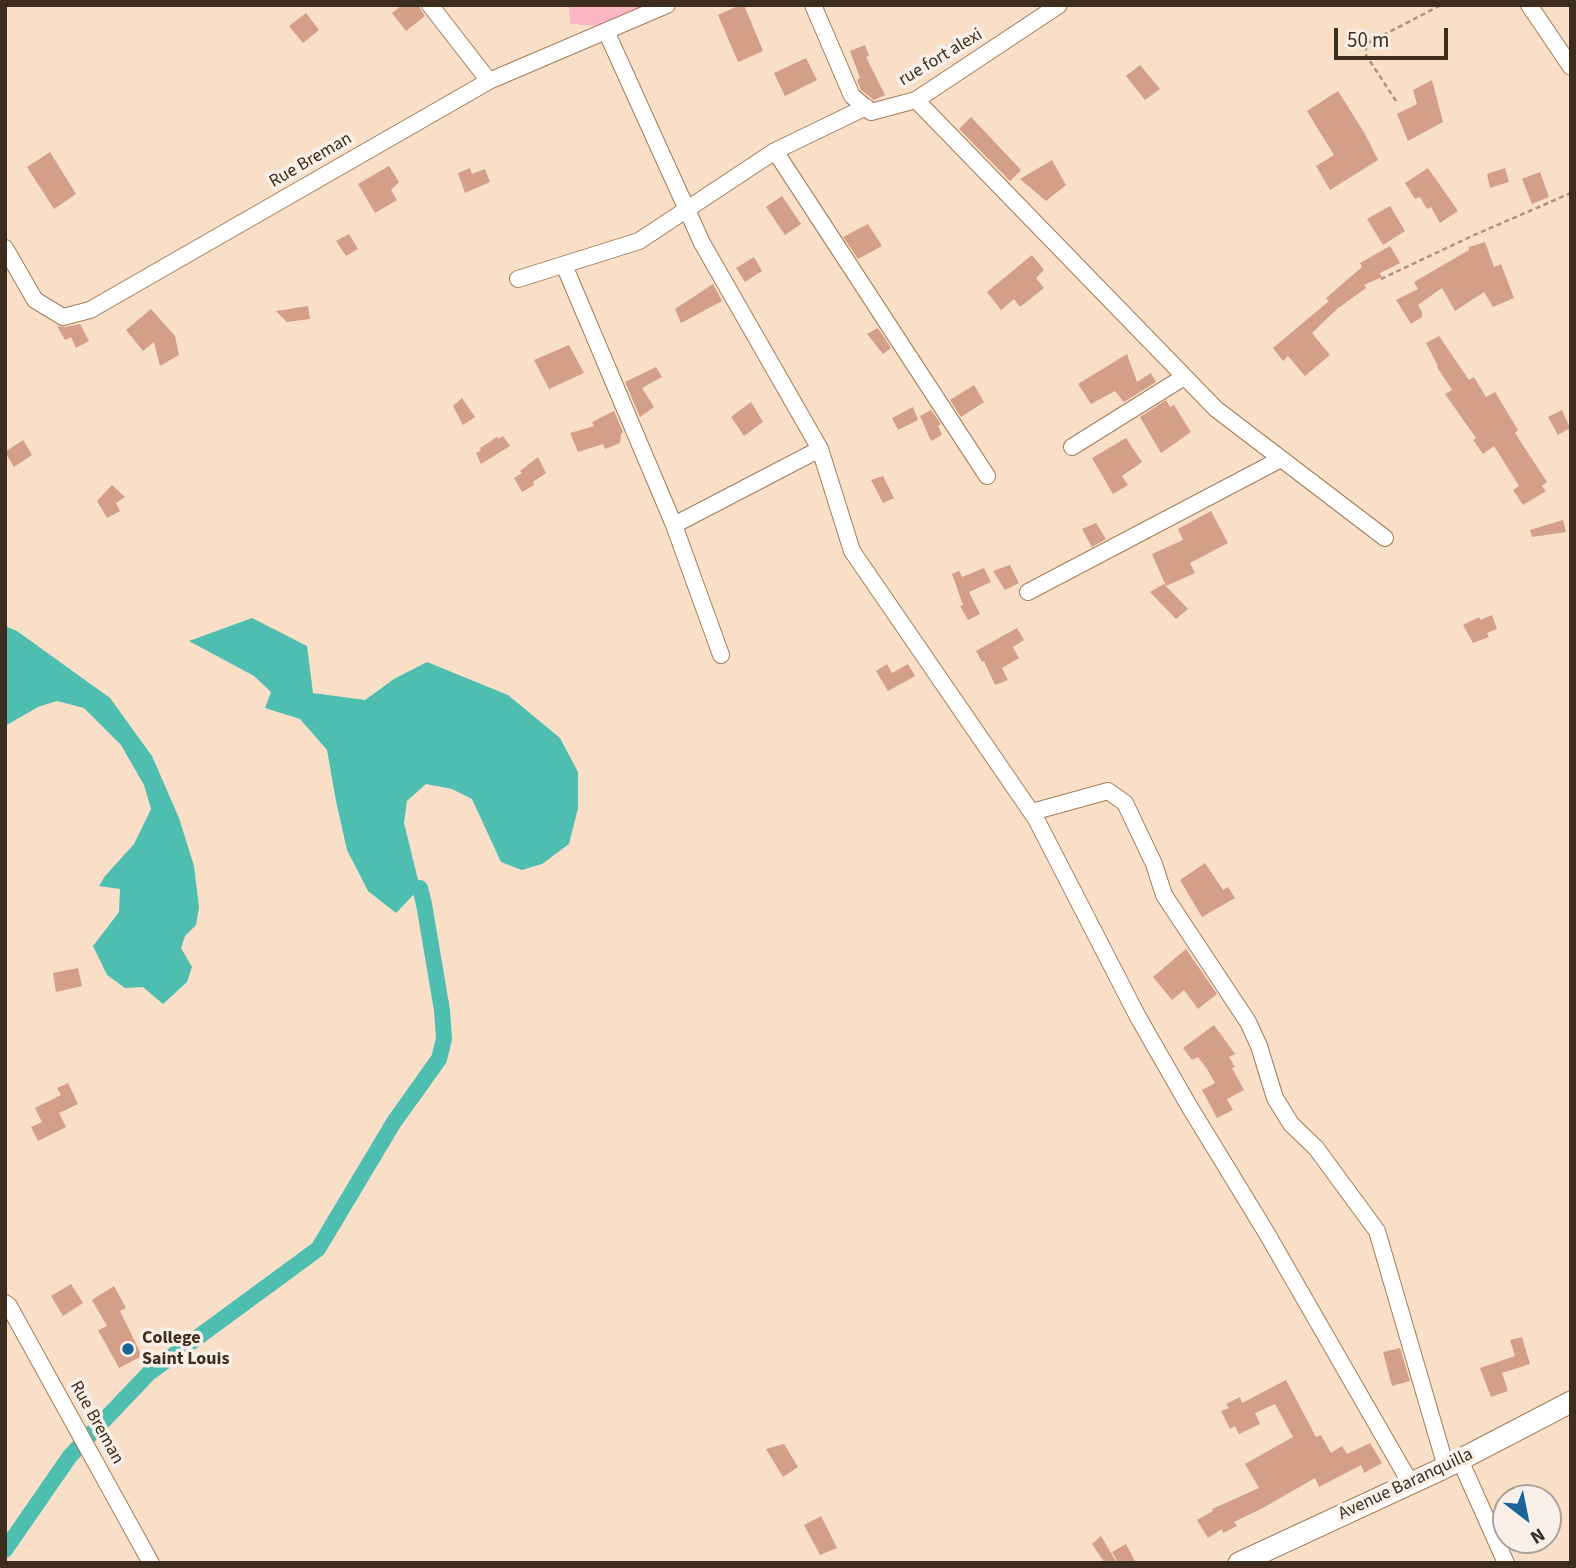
<!DOCTYPE html>
<html>
<head>
<meta charset="utf-8">
<style>
	body { margin:0 }
	#map { position:relative; width:1576px; height:1568px; overflow:hidden; background:#f9dfc8; font-family:"Source Sans 3",sans-serif }
	canvas { display:block }
	.frame { position:absolute; inset:0; border:7px solid #3d2d1e; pointer-events:none }
	.north { position:absolute; left:1492px; top:1484px; width:70px; height:70px; box-sizing:border-box; background:#f8f0e8; border:2px solid #ada297; border-radius:50%; rotate:148deg; font-size:19px; font-weight:700; line-height:28px; text-align:center; color:#3d2d1e }
	.north::after { content:''; display:block; margin:auto; width:24px; height:32px; background:#1a6497; clip-path:polygon(50% 0,100% 100%,50% 72%,0 100%) }
	.scale { position:absolute; left:1334px; top:28px; width:114px; height:32px; box-sizing:border-box; border:4px solid #3d2d1e; border-top:0; padding-left:9px; font-size:21px; line-height:24px; white-space:nowrap; color:#3d2d1e; -webkit-text-stroke:5px #f8f0e8; paint-order:stroke }
</style>
</head>
<body>
<div id="map">
<canvas width="1576" height="1568"></canvas>
<div class="frame"></div>
<div class="north">N</div>
<div class="scale">50 m</div>
</div>
<script>
const c = document.querySelector('canvas').getContext('2d');
c.lineJoin = 'round';
function fillPath(path, color) {
  c.fillStyle = color;
  c.fill(path, 'evenodd');
}
function poly(rows) {
  const path = new Path2D();
  for (const r of rows) {
    path.moveTo(r[0], r[1]);
    for (let i = 2; i < r.length; i += 2) path.lineTo(r[i], r[i + 1]);
  }
  return path;
}
function stroke(path, color, width, dash) {
  c.strokeStyle = color;
  c.lineWidth = width;
  c.lineCap = dash ? 'butt' : 'round';
  c.setLineDash(dash || []);
  c.stroke(path);
}
function label(font, color, halo, rows, align = 'center') {
  c.font = font + ' "Source Sans 3",sans-serif';
  c.lineWidth = 7;
  c.setLineDash([]);
  c.textBaseline = 'middle';
  c.strokeStyle = halo;
  c.fillStyle = color;
  for (const [text, x, y, turn = 0] of rows) {
    c.save();
    c.translate(x, y);
    c.rotate((+turn || 0) * Math.PI / 180);
    c.textAlign = isNaN(turn) ? turn : align;
    if (halo) c.strokeText(text, 0, 0);
    c.fillText(text, 0, 0);
    c.restore();
  }
}
fillPath(poly([
	[569,5,654,5,603,26,570,24]
]), '#fbb7c6');
fillPath(poly([
	[252,618,307,646,313,693,365,700,394,679,427,662,508,695,560,738,578,772,578,808,569,844,542,864,522,870,501,862,472,799,452,789,426,784,407,801,404,823,420,888,396,913,368,891,347,850,336,801,327,750,300,719,265,708,271,692,254,676,189,641],
	[5,626,17,631,110,698,152,756,179,818,194,866,199,907,196,925,185,936,181,948,192,967,187,982,163,1004,143,987,125,988,107,975,93,946,119,912,120,889,99,886,105,876,134,844,151,809,144,785,121,745,84,708,57,701,38,707,5,726]
]), '#4ebeb1');
stroke(poly([
	[5,1550,70,1456,149,1373,318,1249,394,1122,439,1059,444,1039,442,1010,424,904,420,888]
]), '#4ebeb1', 16);
fillPath(poly([
	[402,5,418,5,425,16,406,31,392,13],
	[740,5,744,5,763,51,738,62,718,15],
	[306,13,319,30,303,43,289,26],
	[865,45,869,56,866,57,885,95,874,100,861,90,857,80,860,78,850,51],
	[806,58,817,80,785,96,774,73],
	[1140,65,1160,89,1145,100,1126,76],
	[1432,80,1443,122,1408,141,1397,114,1417,104,1413,90],
	[1338,91,1365,134,1378,160,1330,190,1316,166,1334,155,1307,111],
	[971,117,1021,170,1010,181,959,129],
	[50,152,76,194,54,209,27,167],
	[1052,160,1066,185,1046,201,1020,179],
	[389,166,399,182,391,190,397,200,375,213,358,184],
	[470,168,472,174,485,169,490,182,465,193,458,173],
	[1428,168,1458,211,1440,223,1431,207,1427,209,1420,197,1415,199,1405,183],
	[1505,168,1509,182,1490,188,1487,174],
	[1540,172,1549,197,1532,204,1522,179],
	[782,196,801,224,785,235,766,207],
	[1390,206,1405,231,1383,245,1367,219],
	[868,224,882,246,858,259,843,237],
	[349,234,358,249,346,256,336,241],
	[1485,242,1494,267,1501,264,1514,298,1493,307,1484,292,1455,311,1442,288,1418,305,1422,312,1422,317,1411,324,1396,300,1418,289,1414,282,1469,250,1469,247],
	[1390,246,1400,263,1380,273,1382,277,1364,285,1366,288,1337,309,1312,333,1330,355,1305,376,1288,356,1283,361,1273,348,1329,301,1326,298,1362,267,1360,263],
	[1032,255,1044,270,1036,278,1044,288,1020,307,1014,299,1001,310,987,292],
	[754,257,762,271,745,282,736,268],
	[713,284,722,301,681,323,675,309],
	[308,306,310,319,287,322,276,311],
	[151,309,175,336,179,355,160,366,154,342,143,351,126,330],
	[80,324,89,341,76,348,71,337,65,340,57,326,65,327],
	[878,328,891,348,883,354,867,334],
	[1439,336,1469,380,1474,377,1486,397,1495,392,1518,430,1515,433,1547,482,1542,486,1546,491,1523,505,1513,490,1519,486,1494,446,1483,454,1473,440,1476,438,1445,394,1452,390,1437,367,1438,366,1426,343],
	[569,345,584,373,549,389,534,360],
	[1127,354,1137,382,1151,373,1156,382,1124,402,1115,391,1091,404,1078,384],
	[656,367,662,377,642,388,654,407,640,417,625,382],
	[974,385,984,402,961,417,950,400],
	[462,398,475,417,463,425,453,406],
	[1166,400,1170,407,1174,405,1191,432,1161,453,1140,417],
	[751,402,763,422,744,436,731,417],
	[913,407,918,420,898,430,892,418],
	[931,410,941,424,938,426,942,435,931,441,920,416],
	[1562,410,1570,428,1558,435,1548,417],
	[614,411,623,432,621,434,620,443,605,449,603,444,578,452,570,433,594,426,592,422],
	[503,436,510,446,481,464,476,453,481,450,480,448,497,437,499,439],
	[1126,438,1142,462,1122,476,1128,485,1113,494,1092,458],
	[23,440,32,455,14,467,5,452],
	[538,457,546,473,533,482,534,485,522,492,514,478,522,473,520,471],
	[883,476,894,498,883,503,871,480],
	[112,485,125,497,116,503,120,511,107,518,97,501],
	[1211,511,1228,543,1190,563,1195,573,1166,586,1152,554,1183,540,1178,529],
	[1563,520,1566,532,1532,537,1530,530],
	[1096,523,1106,539,1092,547,1082,529],
	[1010,565,1019,583,1005,590,993,571],
	[984,568,991,582,969,592,980,614,968,620,960,606,963,605,952,574,959,571,962,577],
	[1164,584,1188,609,1176,619,1150,592],
	[1492,615,1497,629,1487,633,1489,637,1473,643,1463,625,1479,617,1480,620],
	[1017,628,1024,640,1013,647,1019,658,1002,668,1008,680,995,685,984,661,982,662,976,651],
	[887,664,892,673,908,664,915,676,888,691,876,671],
	[1205,863,1223,890,1228,887,1235,898,1202,917,1180,880],
	[1186,949,1217,994,1198,1009,1184,990,1172,1000,1153,977],
	[78,968,82,986,56,992,53,973],
	[1214,1025,1235,1054,1229,1057,1235,1067,1232,1068,1244,1090,1227,1099,1233,1110,1217,1118,1202,1090,1215,1083,1207,1069,1198,1057,1192,1060,1183,1048],
	[68,1083,78,1104,59,1113,66,1127,38,1141,31,1127,42,1122,35,1108,61,1095,57,1088],
	[71,1284,83,1303,63,1316,51,1296],
	[114,1286,126,1308,120,1311,142,1356,119,1368,98,1330,107,1326,92,1300],
	[1522,1337,1530,1364,1502,1373,1508,1391,1491,1397,1480,1368,1515,1356,1510,1340],
	[1400,1348,1410,1381,1392,1386,1383,1352],
	[1286,1380,1316,1437,1321,1435,1331,1453,1342,1446,1347,1454,1370,1443,1382,1463,1364,1473,1361,1465,1319,1487,1315,1478,1261,1509,1234,1522,1237,1526,1223,1533,1222,1529,1208,1538,1197,1520,1213,1511,1212,1509,1259,1488,1245,1464,1293,1437,1275,1404,1255,1413,1260,1424,1239,1434,1235,1426,1230,1429,1221,1411,1229,1408,1226,1404,1240,1397,1242,1403],
	[784,1444,798,1467,783,1477,766,1449],
	[821,1516,837,1548,820,1555,804,1525],
	[1101,1536,1117,1563,1105,1563,1092,1544],
	[1126,1544,1136,1563,1118,1563,1112,1552]
]), '#d39f88');
const street = poly([
	[430,5,489,81],
	[813,5,852,96,871,112,916,100,1059,5],
	[1529,5,1571,67],
	[606,31,702,243,820,449,852,551,1036,819,1138,1017,1189,1106,1266,1232,1411,1484],
	[916,100,1216,409,1385,538],
	[775,151,987,476],
	[5,248,35,300,63,317,90,310,489,81,667,5],
	[564,265,674,525,721,655],
	[518,279,639,241,775,151,866,107],
	[1072,447,1184,377],
	[674,525,820,449],
	[1028,592,1281,459],
	[1032,812,1108,791,1125,803,1154,864,1164,895,1248,1022,1259,1046,1275,1098,1291,1124,1316,1148,1377,1231,1446,1467],
	[5,1303,9,1306,151,1563],
	[1460,1460,1506,1563]
]);
const secondary = poly([
	[1239,1563,1446,1467,1571,1402]
]);
stroke(street, '#a27c57', 18);
stroke(secondary, '#a27c57', 23);
stroke(poly([
	[1396,101,1366,55,1366,44,1441,5],
	[1381,279,1472,236,1571,193]
]), '#ab9581', 2.5, [5, 3.5]);
stroke(street, '#fff', 16);
stroke(secondary, '#fff', 21);
for (const [x, y, r, color] of [
	[128,1349,7,"#1a6497"]
]) {
  const dot = new Path2D();
  dot.arc(x, y, r, 0, 2 * Math.PI);
  c.fillStyle = color;
  c.fill(dot);
  stroke(dot, '#f8f0e8', 2.5);
}
label('18px', '#3d2d1e', '#f8f0e8', [
	["rue fort alexi",941,58,-31],
	["Rue Breman",311,161,-30],
	["Rue Breman",96,1423,61],
	["Avenue Baranquilla",1406,1485,-25]
]);
label('bold 18px', '#3d2d1e', '#f8f0e8', [
	["College",142,1339],
	["Saint Louis",142,1360]
], 'left');
</script>
</body>
</html>
